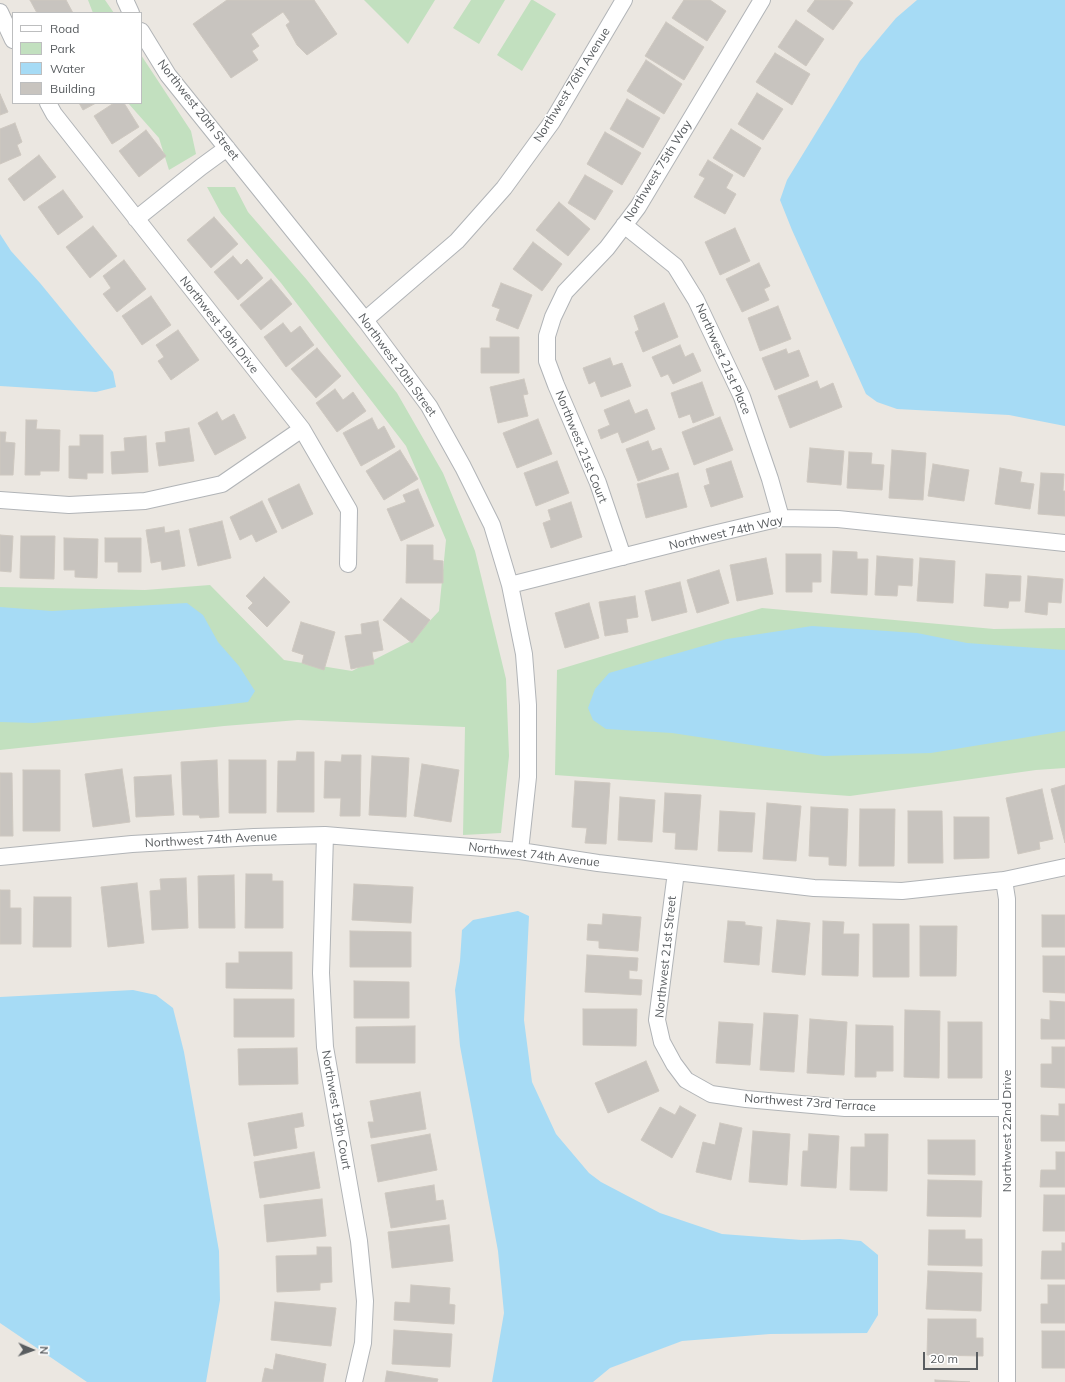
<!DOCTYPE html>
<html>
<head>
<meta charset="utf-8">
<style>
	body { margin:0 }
	#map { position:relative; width:1065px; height:1382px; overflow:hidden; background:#ebe7e1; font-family:Mulish,sans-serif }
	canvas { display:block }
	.legend { position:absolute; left:12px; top:12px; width:130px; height:92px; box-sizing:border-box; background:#fff; border:1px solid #bdbebf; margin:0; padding:5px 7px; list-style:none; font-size:12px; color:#595d60 }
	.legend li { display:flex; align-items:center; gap:8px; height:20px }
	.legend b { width:20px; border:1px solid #bdbebf }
	.north { position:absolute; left:12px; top:1330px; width:40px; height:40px; -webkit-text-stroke:3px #fff; paint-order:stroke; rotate:92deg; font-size:11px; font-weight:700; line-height:16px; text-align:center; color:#595d60 }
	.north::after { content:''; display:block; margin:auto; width:14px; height:18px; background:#595d60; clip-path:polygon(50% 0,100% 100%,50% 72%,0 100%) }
	.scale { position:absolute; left:923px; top:1352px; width:55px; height:18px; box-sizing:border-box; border:2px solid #595d60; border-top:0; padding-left:5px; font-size:12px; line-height:14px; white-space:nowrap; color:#595d60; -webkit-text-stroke:3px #fff; paint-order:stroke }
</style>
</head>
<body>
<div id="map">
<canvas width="1065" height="1382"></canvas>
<ul class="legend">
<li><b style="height:5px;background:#fff"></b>Road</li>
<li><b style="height:11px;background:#c2e0bf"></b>Park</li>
<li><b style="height:11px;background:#a6dbf5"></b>Water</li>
<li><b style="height:11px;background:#c8c4bf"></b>Building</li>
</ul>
<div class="north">N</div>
<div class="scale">20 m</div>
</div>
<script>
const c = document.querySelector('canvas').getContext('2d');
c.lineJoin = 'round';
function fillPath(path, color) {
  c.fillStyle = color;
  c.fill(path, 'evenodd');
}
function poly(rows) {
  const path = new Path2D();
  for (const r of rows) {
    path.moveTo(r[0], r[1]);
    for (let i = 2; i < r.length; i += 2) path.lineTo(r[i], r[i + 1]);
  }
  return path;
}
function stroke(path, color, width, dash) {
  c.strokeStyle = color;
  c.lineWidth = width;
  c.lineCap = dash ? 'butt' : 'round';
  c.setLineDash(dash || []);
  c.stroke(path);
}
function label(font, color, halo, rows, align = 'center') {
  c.font = font + ' Mulish,sans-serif';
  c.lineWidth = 3;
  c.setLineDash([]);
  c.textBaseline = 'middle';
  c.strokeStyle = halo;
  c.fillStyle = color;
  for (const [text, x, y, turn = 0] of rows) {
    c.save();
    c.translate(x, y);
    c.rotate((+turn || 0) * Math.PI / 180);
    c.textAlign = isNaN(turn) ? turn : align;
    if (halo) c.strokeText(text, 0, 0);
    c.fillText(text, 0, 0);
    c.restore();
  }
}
fillPath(poly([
	[88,0,105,0,114,13,93,13],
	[364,0,435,0,408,44],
	[471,0,505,0,479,44,453,28],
	[531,0,533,0,556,14,522,71,497,55],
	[141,55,191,131,196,154,169,170,159,138,128,103,141,103],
	[207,187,235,187,248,212,307,280,397,393,443,473,475,551,506,679,509,756,501,833,463,835,465,727,298,720,224,726,0,750,0,587,145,590,210,585,284,660,352,671,411,641,439,611,446,540,406,446,281,283,221,213],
	[762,608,994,629,1065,628,1065,768,1036,770,850,796,555,775,557,670]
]), '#c2e0bf');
fillPath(poly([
	[917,0,1065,0,1065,426,1009,415,897,409,877,402,866,394,792,230,780,200,787,180,860,61,896,18],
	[0,234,11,251,40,283,113,372,116,387,96,392,0,386],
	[187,603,203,615,218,642,239,666,255,691,248,702,215,706,34,723,0,722,0,607,52,611],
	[812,626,917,633,967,643,1065,650,1065,731,931,753,824,756,672,733,606,729,593,720,588,708,595,689,609,673,727,639],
	[518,911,529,916,524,1020,532,1082,556,1134,589,1173,601,1182,660,1213,722,1234,802,1240,840,1239,861,1241,878,1255,878,1315,867,1333,770,1334,682,1341,610,1368,593,1382,492,1382,504,1313,498,1251,460,1046,455,990,460,961,462,930,473,920],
	[133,990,156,995,173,1008,184,1052,219,1251,220,1300,206,1382,87,1382,0,1323,0,997]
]), '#a6dbf5');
const building = poly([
	[30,0,66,0,73,13,37,13,30,0],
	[227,0,314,0,337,34,307,55,297,45,286,25,290,22,283,12,251,34,259,46,252,51,258,60,231,78,193,24,227,0],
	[684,0,710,0,726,11,707,41,672,18,684,0],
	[815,0,849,0,853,3,833,30,807,11,815,0],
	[796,20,824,39,806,66,778,47,796,20],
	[666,22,704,47,684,80,645,56,666,22],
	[775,53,810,74,792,105,756,82,775,53],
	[646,60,682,84,664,114,627,91,646,60],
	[757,93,783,109,763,140,738,124,757,93],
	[0,94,8,112,0,115,0,94],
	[627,99,660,118,643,148,610,129,627,99],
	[79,103,96,103,83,110,79,103],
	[114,103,124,103,139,127,112,144,94,116,114,103],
	[15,123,22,142,17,145,21,155,0,164,0,129,15,123],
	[731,129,761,148,744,177,713,158,731,129],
	[146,130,166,156,139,177,119,151,146,130],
	[605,132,641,153,622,185,587,164,605,132],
	[39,155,56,177,24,201,8,179,39,155],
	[708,160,733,175,726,188,736,194,725,214,694,197,705,178,699,175,708,160],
	[585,175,613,191,595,220,568,203,585,175],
	[63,190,83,217,58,235,38,207,63,190],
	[559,202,590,229,568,256,536,230,559,202],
	[214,217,238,244,211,268,187,240,214,217],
	[93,226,117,256,90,278,66,247,93,226],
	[735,228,750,261,720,275,705,242,735,228],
	[533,242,562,264,542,291,513,269,533,242],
	[233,256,241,265,247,259,263,278,238,300,214,272,233,256],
	[124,260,146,289,117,312,103,294,111,288,103,276,124,260],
	[759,263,770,286,764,289,769,300,742,312,726,279,759,263],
	[271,279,292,304,261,330,240,305,271,279],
	[501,283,532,295,518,329,496,320,500,309,492,306,501,283],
	[151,296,171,325,142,345,122,316,151,296],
	[664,303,678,337,643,352,635,332,639,330,634,316,664,303],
	[778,306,791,339,760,351,748,318,778,306],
	[283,323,291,333,300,326,314,345,286,367,264,337,283,323],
	[178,330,199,360,171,380,158,361,164,357,156,345,178,330],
	[490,337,519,337,519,373,481,373,481,348,490,348,490,337],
	[680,345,685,357,693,353,701,371,673,384,668,374,661,377,652,357,680,345],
	[317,348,341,376,316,398,291,369,317,348],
	[786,349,788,354,799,350,809,376,775,390,762,358,786,349],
	[610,358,613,366,622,363,631,386,601,397,595,381,589,384,583,368,610,358],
	[524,379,528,394,523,395,528,416,498,423,490,387,524,379],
	[817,381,820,389,833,383,842,407,790,428,778,396,817,381],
	[702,382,714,415,693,423,690,414,679,418,671,393,702,382],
	[335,389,343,400,353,392,366,411,337,432,316,403,335,389],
	[629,400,635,414,647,409,655,429,622,443,618,432,601,439,598,430,610,425,604,410,629,400],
	[217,412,222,421,234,414,246,438,215,455,198,423,217,412],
	[720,417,733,450,694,465,682,432,720,417],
	[372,418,378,430,384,426,395,447,361,466,343,433,372,418],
	[538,419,552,454,517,468,503,433,538,419],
	[26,420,37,420,36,429,60,430,59,471,40,471,40,475,25,475,26,420],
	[189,428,194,461,159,466,156,443,166,442,165,432,189,428],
	[0,432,6,432,5,442,15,443,13,475,0,475,0,432],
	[80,435,103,435,103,473,87,473,87,479,69,478,69,446,80,446,80,435],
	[146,436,148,472,112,474,111,452,125,451,124,438,146,436],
	[648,441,652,451,661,448,669,469,638,481,626,449,648,441],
	[810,448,844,451,841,485,807,482,810,448],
	[400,450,418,479,384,500,366,471,400,450],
	[892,450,926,453,923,500,889,498,892,450],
	[849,452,872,453,871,464,884,465,882,490,847,488,849,452],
	[557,461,569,493,536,506,524,473,557,461],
	[731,461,743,497,711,507,704,486,710,484,706,469,731,461],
	[933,464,969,470,964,501,928,496,933,464],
	[1000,468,1022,472,1020,482,1034,484,1030,509,995,504,1000,468],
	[678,473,687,507,646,518,637,484,678,473],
	[1041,473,1064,474,1063,491,1065,491,1065,516,1038,514,1041,473],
	[299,484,313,514,282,529,268,499,299,484],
	[418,489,434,526,401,541,387,509,406,502,403,495,418,489],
	[262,501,277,532,256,542,252,534,240,540,230,517,262,501],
	[571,502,582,537,551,548,543,523,551,520,548,510,571,502],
	[222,521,231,558,198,566,189,529,222,521],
	[164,527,165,533,179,530,185,566,162,570,161,561,151,563,146,530,164,527],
	[0,535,13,536,11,572,0,571,0,535],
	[21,536,55,536,54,579,20,578,21,536],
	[64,538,98,539,97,578,75,577,75,570,64,570,64,538],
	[105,538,141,538,141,572,118,572,118,562,105,562,105,538],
	[407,545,433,545,433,560,443,561,443,583,406,583,407,545],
	[833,551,857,552,857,559,868,559,867,595,831,593,833,551],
	[786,554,821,554,821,582,812,582,812,592,786,592,786,554],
	[877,556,913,559,912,586,898,585,897,596,875,595,877,556],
	[766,558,773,594,737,601,730,565,766,558],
	[920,558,955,561,953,603,917,601,920,558],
	[719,570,729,603,697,613,687,580,719,570],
	[986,574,1021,576,1020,601,1009,601,1008,608,984,606,986,574],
	[1028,576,1063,579,1061,603,1048,602,1047,615,1025,612,1028,576],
	[264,577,290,602,267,627,248,608,253,603,246,596,264,577],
	[680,582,687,612,652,621,645,591,680,582],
	[635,596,638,617,626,619,628,632,605,636,599,602,635,596],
	[401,598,430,620,412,643,383,620,401,598],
	[589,603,599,638,565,648,555,613,589,603],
	[378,621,383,650,372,652,374,664,351,669,345,636,362,634,361,624,378,621],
	[301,622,335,632,324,670,302,663,304,655,292,651,301,622],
	[297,752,314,752,314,812,277,812,278,761,296,761,297,752],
	[342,755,361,755,360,816,340,816,341,798,324,798,325,761,341,762,342,755],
	[372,756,409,758,406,817,369,815,372,756],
	[217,760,219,817,200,818,199,815,183,815,181,762,217,760],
	[229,760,266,760,266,813,229,813,229,760],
	[422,764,459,770,451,822,414,816,422,764],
	[122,769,130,822,93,827,85,774,122,769],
	[23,770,60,770,60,831,23,831,23,770],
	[0,773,12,773,13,836,0,836,0,773],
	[171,775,174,815,136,817,134,777,171,775],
	[575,781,610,783,606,844,585,843,587,828,572,827,575,781],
	[1065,785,1065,843,1051,789,1065,785],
	[1042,789,1053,839,1039,842,1040,849,1018,854,1006,798,1042,789],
	[665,793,701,795,697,850,675,849,676,833,663,832,665,793],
	[620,797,655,800,652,842,618,840,620,797],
	[767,803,801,806,796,861,763,859,767,803],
	[811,807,848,809,846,866,829,865,829,857,809,856,811,807],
	[860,809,895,809,894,866,859,866,860,809],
	[720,811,755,813,752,852,718,851,720,811],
	[908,811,942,811,943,863,908,863,908,811],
	[954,817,989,817,989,858,954,859,954,817],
	[246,874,272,874,272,881,283,881,283,928,245,928,246,874],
	[234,875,235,928,199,928,198,876,234,875],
	[186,878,188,928,152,930,150,891,161,890,160,879,186,878],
	[137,883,144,943,108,947,101,887,137,883],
	[354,884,413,887,411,923,352,920,354,884],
	[0,890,10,890,10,908,21,908,21,944,0,944,0,890],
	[34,897,71,897,71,947,33,947,34,897],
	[603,914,641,917,638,951,599,948,599,941,587,940,588,924,602,925,603,914],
	[1042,915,1065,915,1065,947,1042,947,1042,915],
	[777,920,810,923,805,975,772,972,777,920],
	[728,921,745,922,745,925,762,927,759,965,724,962,728,921],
	[823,921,844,922,843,934,859,934,858,976,822,975,823,921],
	[873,924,909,924,909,977,873,977,873,924],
	[920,926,957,926,956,976,920,976,920,926],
	[350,931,411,932,411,967,350,967,350,931],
	[239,952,292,952,292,989,226,988,226,963,239,963,239,952],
	[587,955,638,958,637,971,629,970,629,979,642,980,641,995,585,992,587,955],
	[1043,956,1065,956,1065,993,1043,992,1043,956],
	[354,981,409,982,409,1018,354,1018,354,981],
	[234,999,294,999,294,1037,234,1037,234,999],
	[1050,1001,1065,1002,1065,1039,1041,1039,1041,1019,1050,1020,1050,1001],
	[583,1009,637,1009,636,1046,583,1045,583,1009],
	[905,1010,940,1011,939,1078,904,1077,905,1010],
	[764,1013,798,1015,794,1072,760,1070,764,1013],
	[810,1019,847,1022,844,1075,807,1073,810,1019],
	[719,1022,753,1024,750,1065,716,1063,719,1022],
	[948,1022,982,1022,982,1078,948,1078,948,1022],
	[856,1025,893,1026,893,1071,876,1071,876,1077,855,1077,856,1025],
	[415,1026,415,1063,356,1063,356,1027,415,1026],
	[1052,1047,1065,1047,1065,1088,1041,1087,1041,1064,1052,1064,1052,1047],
	[297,1048,298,1084,239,1085,238,1049,297,1048],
	[646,1061,659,1091,608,1113,595,1083,646,1061],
	[420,1092,426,1129,371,1138,368,1122,374,1122,370,1101,420,1092],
	[1059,1104,1065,1104,1065,1141,1041,1141,1041,1115,1059,1116,1059,1104],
	[680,1106,696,1115,672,1158,641,1140,660,1107,675,1115,680,1106],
	[302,1113,304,1126,294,1128,297,1148,254,1156,248,1123,302,1113],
	[720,1123,742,1128,731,1180,696,1172,703,1142,715,1145,720,1123],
	[753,1131,790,1134,787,1185,749,1182,753,1131],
	[430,1134,437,1170,378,1182,371,1145,430,1134],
	[809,1134,839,1136,836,1188,801,1186,803,1151,808,1151,809,1134],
	[865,1134,888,1134,887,1191,850,1190,851,1147,865,1147,865,1134],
	[928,1140,975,1140,975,1175,928,1174,928,1140],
	[314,1152,320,1188,260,1198,254,1162,314,1152],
	[1056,1152,1065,1152,1065,1187,1040,1187,1041,1170,1056,1170,1056,1152],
	[928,1180,982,1181,981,1217,927,1216,928,1180],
	[434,1185,436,1201,443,1200,446,1219,391,1228,385,1193,434,1185],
	[1044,1195,1065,1195,1065,1231,1043,1231,1044,1195],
	[322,1199,326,1236,267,1242,264,1205,322,1199],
	[449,1225,453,1261,392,1268,388,1232,449,1225],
	[929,1230,965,1230,965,1239,982,1239,982,1266,928,1265,929,1230],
	[1062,1243,1065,1243,1065,1279,1041,1279,1042,1251,1062,1251,1062,1243],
	[317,1247,331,1247,332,1282,320,1283,320,1290,277,1292,276,1256,317,1255,317,1247],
	[928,1271,982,1273,981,1311,926,1309,928,1271],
	[411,1285,450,1288,449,1304,455,1305,454,1324,394,1320,395,1302,410,1303,411,1285],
	[1048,1285,1065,1285,1065,1323,1041,1323,1041,1304,1048,1304,1048,1285],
	[275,1302,336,1308,331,1346,271,1340,275,1302],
	[928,1319,976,1319,976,1338,983,1338,983,1356,927,1355,928,1319],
	[394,1330,452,1334,450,1367,392,1364,394,1330],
	[1042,1331,1065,1331,1065,1368,1042,1368,1042,1331],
	[276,1354,326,1364,323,1382,262,1382,265,1368,273,1370,276,1354],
	[387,1371,438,1379,437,1382,385,1382,387,1371],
	[935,1380,970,1382,935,1382,935,1380]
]);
fillPath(building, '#c8c4bf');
stroke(building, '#cec8c0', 1);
const minor = poly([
	[125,0,131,13],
	[0,12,13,40],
	[141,31,168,75,365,320,429,406,463,467,492,525,510,585,524,654,528,705,528,777,520,851],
	[48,103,54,114,302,429,349,510,348,564],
	[136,219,201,167,227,148],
	[624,225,675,266,696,300,742,397,770,479,781,518],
	[365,320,457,241,504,188,552,122,624,0],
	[0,500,69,505,145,501,222,484,302,429],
	[623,557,598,483,556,385,547,361,547,336,553,317,565,292,607,248,638,207,762,0],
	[510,585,709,535,781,518,838,519,1065,543],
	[325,835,321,973,325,1047,359,1241,365,1301,363,1343,354,1382],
	[0,857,132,844,254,837,325,835,520,851,598,863,814,888,902,891,1004,880,1065,867],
	[676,872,657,1020,662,1042,674,1064,686,1080,711,1094,746,1099,845,1108,1007,1108],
	[1004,880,1007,899,1007,1382]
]);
stroke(minor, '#b1b4b7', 18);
stroke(minor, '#fff', 16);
label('12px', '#595d60', '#fff', [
	["Northwest 76th Avenue",572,85,-58],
	["Northwest 20th Street",198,110,52],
	["Northwest 75th Way",658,171,-58],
	["Northwest 19th Drive",219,325,52],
	["Northwest 21st Place",723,359,66],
	["Northwest 20th Street",397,365,54],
	["Northwest 21st Court",581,447,68],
	["Northwest 74th Way",726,533,-13],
	["Northwest 74th Avenue",211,840,-3],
	["Northwest 74th Avenue",534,855,7],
	["Northwest 21st Street",666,957,-84],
	["Northwest 73rd Terrace",810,1103,4],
	["Northwest 19th Court",336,1110,80],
	["Northwest 22nd Drive",1007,1131,-90]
]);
</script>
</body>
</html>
